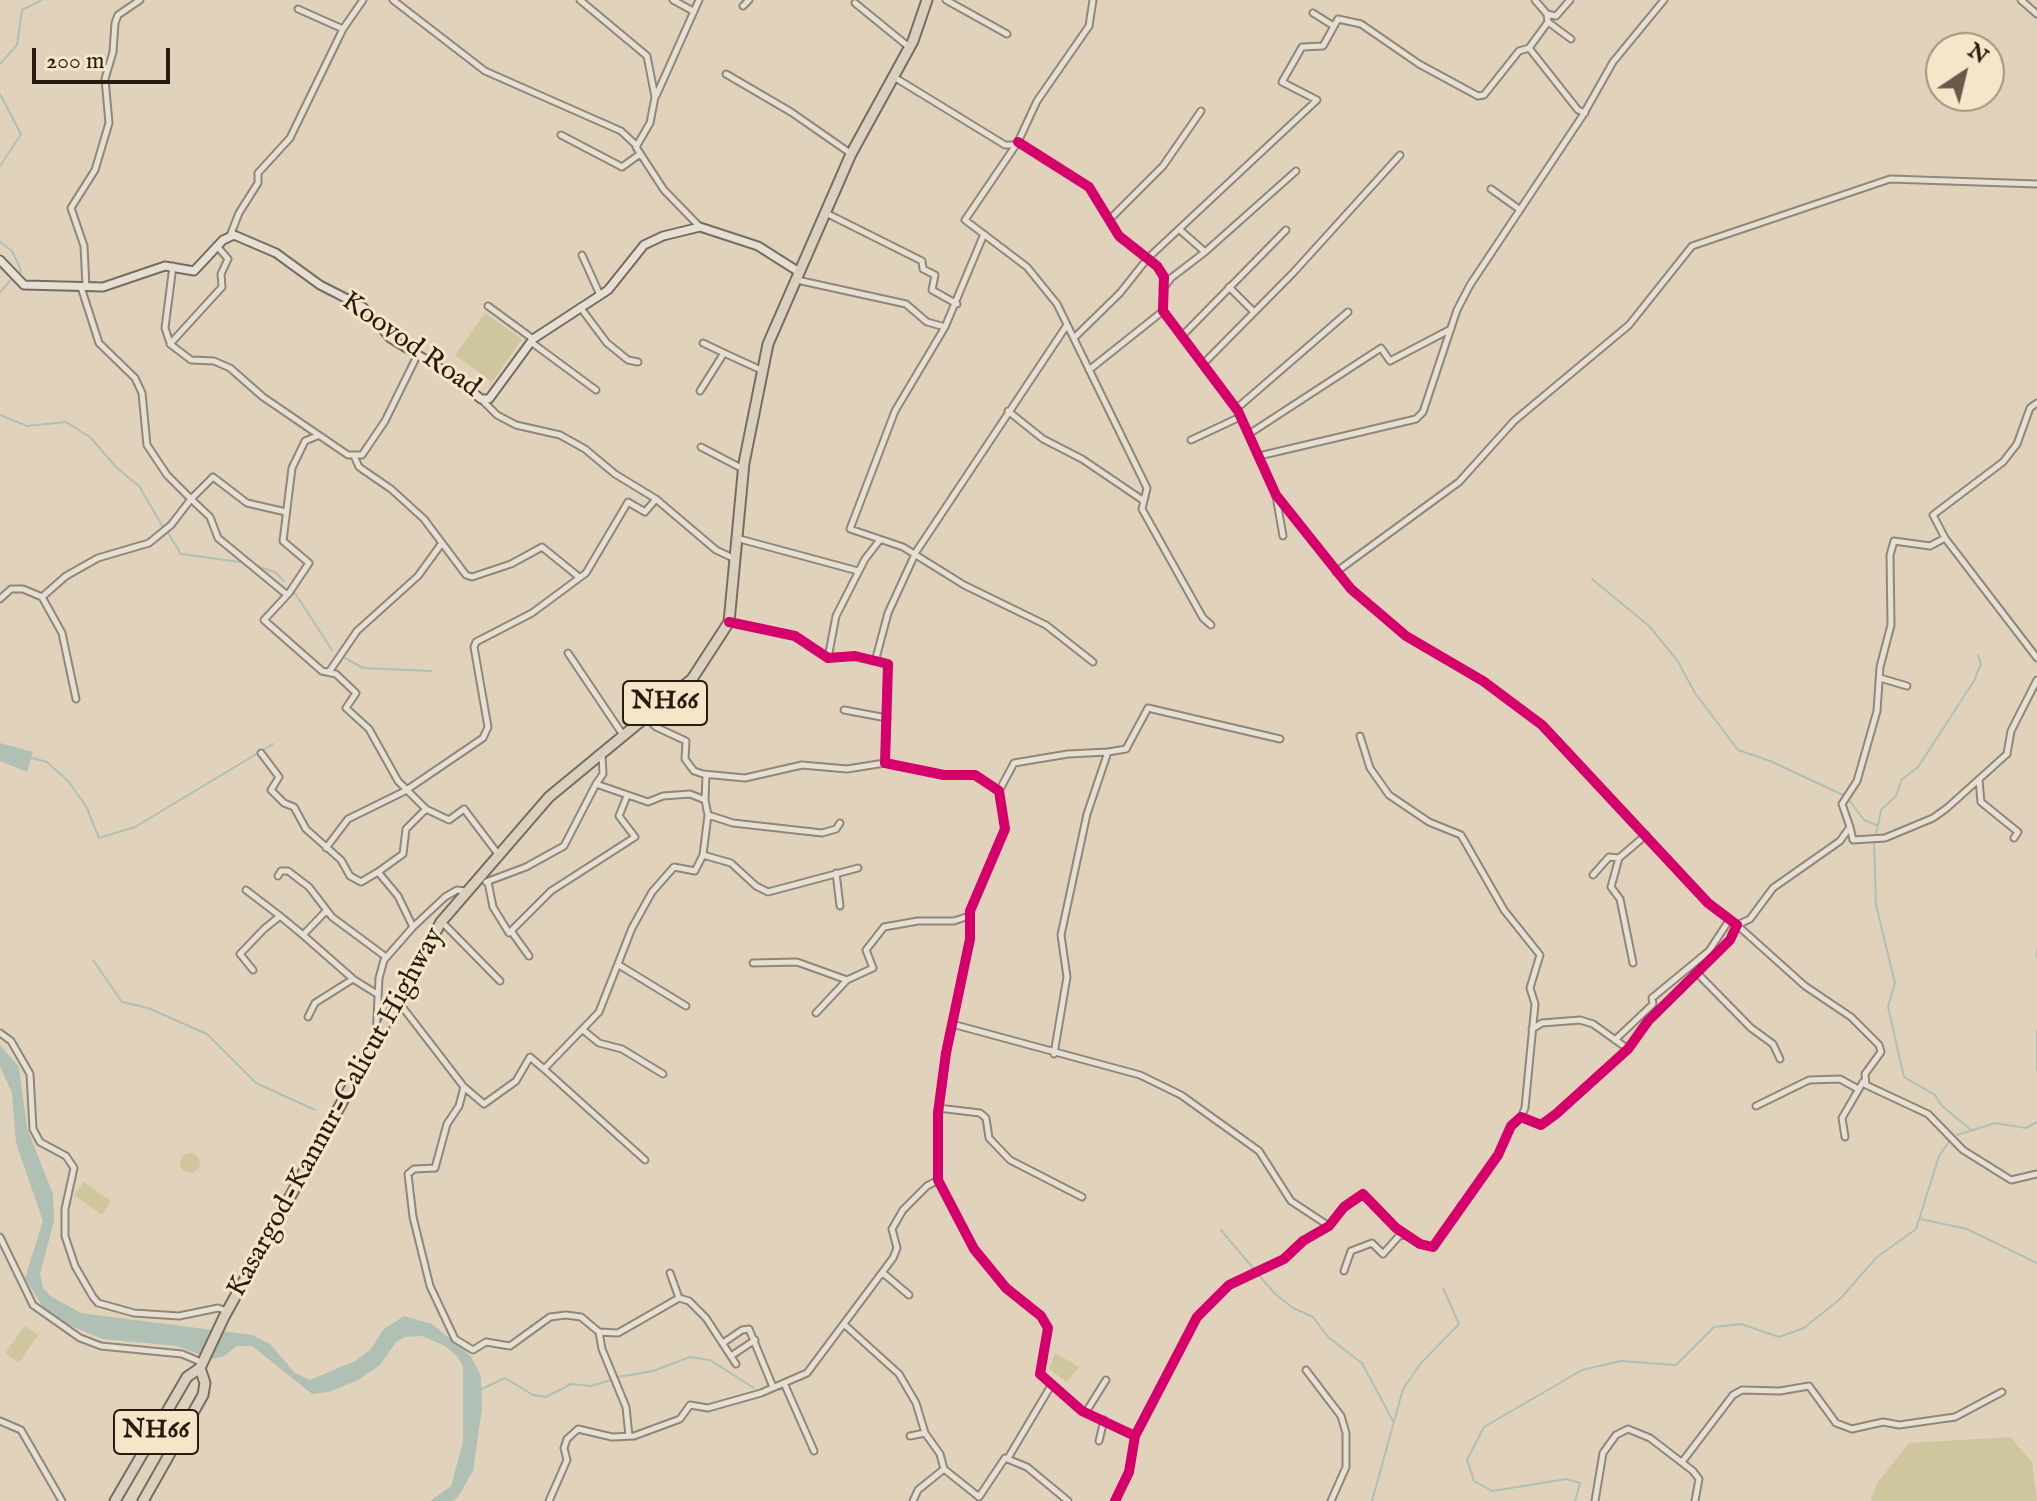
<!DOCTYPE html>
<html>
<head>
<meta charset="utf-8">
<style>
	body { margin:0 }
	#map { position:relative; width:2037px; height:1501px; overflow:hidden; background:#e1d3bb; font-family:"IM FELL English",serif }
	canvas { display:block }
	.north { position:absolute; left:1925px; top:32px; width:80px; height:80px; box-sizing:border-box; background:#f5e5c9; border:2px solid #a2957e; border-radius:50%; rotate:35deg; font-size:22px; font-weight:700; line-height:32px; text-align:center; color:#251c0e }
	.north::after { content:''; display:block; margin:auto; width:28px; height:36px; background:#675c4b; clip-path:polygon(50% 0,100% 100%,50% 72%,0 100%) }
	.scale { position:absolute; left:32px; top:48px; width:138px; height:36px; box-sizing:border-box; border:4px solid #251c0e; border-top:0; padding-left:10px; font-size:24px; line-height:28px; white-space:nowrap; color:#251c0e; -webkit-text-stroke:6px #f5e5c9; paint-order:stroke }
</style>
</head>
<body>
<div id="map">
<canvas width="2037" height="1501"></canvas>
<div class="north">N</div>
<div class="scale">200 m</div>
</div>
<script>
const c = document.querySelector('canvas').getContext('2d');
c.lineJoin = 'round';
function fillPath(path, color) {
  c.fillStyle = color;
  c.fill(path, 'evenodd');
}
function poly(rows) {
  const path = new Path2D();
  for (const r of rows) {
    if (r.length === 3) {
      path.moveTo(r[0] + r[2], r[1]);
      path.arc(r[0], r[1], r[2], 0, 2 * Math.PI);
      continue;
    }
    path.moveTo(r[0], r[1]);
    for (let i = 2; i < r.length; i += 2) path.lineTo(r[i], r[i + 1]);
  }
  return path;
}
function stroke(path, color, width, dash) {
  c.strokeStyle = color;
  c.lineWidth = width;
  c.lineCap = dash ? 'butt' : 'round';
  c.setLineDash(dash || []);
  c.stroke(path);
}
function label(font, color, halo, rows, align = 'center') {
  c.font = font + ' "IM FELL English",serif';
  c.lineWidth = 6;
  c.setLineDash([]);
  c.textBaseline = 'middle';
  c.strokeStyle = halo;
  c.fillStyle = color;
  for (const [text, x, y, turn = 0] of rows) {
    c.save();
    c.translate(x, y);
    c.rotate((+turn || 0) * Math.PI / 180);
    c.textAlign = isNaN(turn) ? turn : align;
    if (halo) c.strokeText(text, 0, 0);
    c.fillText(text, 0, 0);
    c.restore();
  }
}
fillPath(poly([
	[485,313,522,339,492,382,455,355],
	[190,1163,10],
	[84,1182,111,1201,102,1215,74,1195],
	[25,1326,38,1335,19,1363,5,1353],
	[1055,1353,1079,1367,1067,1382,1049,1369],
	[2010,1437,2032,1462,2037,1501,1871,1501,1877,1483,1909,1443]
]), '#cfc69d');
fillPath(poly([
	[0,743,33,752,27,772,0,761],
	[0,1045,19,1067,27,1128,53,1194,54,1221,40,1274,43,1288,52,1297,81,1313,252,1335,270,1344,295,1373,310,1380,355,1361,370,1350,384,1329,404,1316,432,1324,470,1355,481,1376,482,1408,473,1471,458,1497,453,1501,430,1501,451,1486,463,1442,463,1366,457,1356,445,1346,422,1336,405,1337,396,1342,380,1365,358,1380,329,1392,312,1394,252,1346,237,1346,224,1356,212,1359,177,1346,103,1339,56,1320,46,1312,25,1278,43,1221,16,1143,12,1093,0,1066]
]), '#b0c0b4');
stroke(poly([
	[0,64,17,45,22,10,42,0],
	[0,94,21,134,0,166],
	[0,242,12,251,21,270,18,274],
	[0,292,13,278],
	[0,415,27,426,66,422,90,437,117,468,139,486,163,527],
	[168,533,181,554,240,562],
	[256,566,275,572,284,581],
	[1592,579,1649,626,1677,660,1695,693,1738,750,1770,761,1843,795],
	[293,590,332,650],
	[343,657,363,668,431,671],
	[32,758,47,762,68,781,86,806,99,838,135,827,273,744],
	[1849,800,1864,820,1876,825],
	[1876,835,1881,810,1896,796,1902,779,1918,767,1974,681,1981,664,1978,655],
	[1874,841,1876,905,1895,983,1888,1007,1904,1077,1935,1095,1942,1106,1970,1129],
	[2037,949,2037,957],
	[93,960,122,1002,148,1008,207,1034,256,1083,315,1110],
	[2037,1030,2037,1070],
	[1957,1135,1995,1123,2026,1128,2037,1122],
	[1920,1219,1967,1229,2037,1263],
	[1221,1230,1274,1293,1293,1308,1313,1317,1328,1337,1362,1363,1393,1421],
	[618,1377,653,1371,690,1357,710,1360,754,1388],
	[482,1389,505,1378,533,1395,546,1397,571,1384,591,1386,611,1380],
	[1372,1501,1403,1389,1421,1363,1459,1324,1443,1288],
	[1575,1501,1580,1483,1567,1479,1492,1491,1474,1481,1467,1460,1484,1427,1582,1370,1621,1361,1676,1365,1714,1327,1741,1324,1779,1337,1804,1328,1840,1299,1877,1257,1916,1229,1939,1156,1950,1140]
]), '#b0c0b4', 2);
const minor = poly([
	[393,0,485,71,621,131,637,146],
	[580,0,647,56,655,97,650,123,636,147,664,190,700,227],
	[673,0,693,11],
	[946,0,1007,34],
	[1093,0,1089,26,1037,101,1018,142,965,220,1027,267,1057,304,1147,488,1142,509,1203,618,1211,625],
	[1535,0,1547,14,1548,22],
	[2021,0,2037,14],
	[855,3,909,47],
	[743,6,749,0],
	[298,9,343,29],
	[1313,13,1332,25],
	[1547,14,1556,16,1570,0],
	[1571,39,1548,22,1529,48,1578,110,1585,113],
	[726,74,791,112,850,153],
	[894,77,1005,145,1014,145],
	[656,96,699,0],
	[561,135,622,167,640,154],
	[1018,142,1089,187,1119,236,1157,266,1164,277,1163,311,1238,411,1276,495,1351,589,1406,636,1483,681,1542,725,1708,903,1737,925,1730,940,1648,1021,1628,1049,1556,1114,1541,1125,1521,1117,1511,1126,1498,1155,1433,1247,1420,1244,1396,1228,1363,1194,1344,1207,1329,1226,1303,1241,1284,1259,1229,1285,1197,1317,1135,1436],
	[1491,189,1519,209],
	[826,213,922,261,923,269,935,275,932,290,957,304],
	[1109,220,1163,166,1201,111],
	[230,236,239,213,258,183,258,173,290,138,343,29,363,0],
	[217,246,228,259,221,274,222,287,170,344,191,360,214,361,230,368,263,397,348,455,362,455,385,421,417,356],
	[1205,252,1296,171],
	[582,255,600,295],
	[797,280,906,304,927,322,945,327,984,234],
	[86,287,84,246,71,208,95,170,109,123,105,79,113,52,115,23,118,15,140,0],
	[1229,287,1254,312],
	[1163,289,1171,278,1205,252,1180,230],
	[488,306,533,339],
	[580,307,607,343,628,360,638,362],
	[945,327,895,411,850,529,903,547,964,585,1046,625,1093,662],
	[1182,336,1286,230],
	[1074,338,1120,293,1147,259,1317,100,1282,82,1302,47,1323,46,1338,19,1361,24,1419,64,1478,96,1484,95,1519,51,1529,48],
	[531,342,596,390],
	[170,343,165,328,173,266],
	[703,343,724,353],
	[1203,364,1293,273,1400,155],
	[1089,370,1163,311],
	[700,391,724,353,761,370],
	[481,399,497,415,516,425,560,435,585,449,615,474,656,499,716,550,733,558],
	[2037,403,2030,408,2017,444,2003,462,1933,515,1945,538,1930,546,1894,541,1890,555,1891,625,1880,667,1877,711,1857,781,1842,804,1850,827,1840,841,1773,888,1750,919,1737,925,1805,986,1851,1017,1879,1045,1881,1052,1865,1074,1866,1085,1928,1114,1963,1150,2011,1180,2037,1174],
	[1236,409,1348,312],
	[1008,411,1043,439,1082,459,1144,501],
	[1249,434,1381,348,1390,361,1451,329],
	[317,436,305,441,292,468,283,541,309,563,289,593,264,620,322,671,336,674,356,693,346,708,369,729,398,781,426,809],
	[1191,440,1240,417],
	[701,447,743,469],
	[1259,456,1416,419,1423,412,1457,310,1470,285,1583,115,1613,62,1664,0],
	[355,458,359,467,391,489,424,519,466,575,472,577,511,564,542,547,579,577],
	[1276,496,1283,536],
	[286,512,247,503,213,477,191,499,210,517,218,538,286,594],
	[736,538,858,571],
	[1945,538,2037,658],
	[1336,572,1459,482,1514,421,1629,325,1692,246,1890,179,2037,184],
	[42,597,62,633,76,699],
	[0,599,11,589,23,589,42,597,66,576,98,558,149,543,171,525,191,499,167,475,147,445,142,393,135,378,99,343,81,287],
	[729,622,795,636,828,658,855,656,888,664,885,763,944,775,975,775,999,791,1005,829,970,911,970,939,946,1053,938,1113,938,1180,974,1249,1006,1288,1041,1316,1048,1328,1040,1374,1082,1411,1135,1436,1129,1472,1115,1501],
	[568,653,623,735],
	[828,658,836,616,865,559,879,541],
	[876,658,888,613,916,552,1067,325],
	[329,672,357,631,418,576,442,543],
	[1880,678,1907,686],
	[844,710,887,718],
	[646,718,656,727,686,741,685,759,694,771,703,774,745,778,802,765,847,769,885,763],
	[1360,736,1370,768,1389,795,1429,822,1461,835,1504,910,1540,955,1530,988,1535,1004,1525,1108,1521,1117],
	[261,753,279,777,271,790,284,803,294,807,306,829,341,860,350,876,361,882,378,872],
	[1979,780,1981,802,2018,832,2014,838],
	[999,791,1014,763,1068,754,1108,752],
	[705,800,706,775],
	[708,815,733,823,822,833,836,829,840,823],
	[1850,827,1853,840,1885,838,1933,818,1947,808,2007,754,2011,731,2037,680],
	[326,848,348,819,405,791,483,738,488,727,474,647,476,642,532,613,586,573,628,502,645,512,656,499],
	[703,855,731,863,756,886,768,892,858,868],
	[1619,858,1611,887,1620,899,1633,963],
	[836,873,840,906],
	[1593,875,1609,857,1619,858,1646,835],
	[278,876,281,871,288,871,309,887,332,917,386,957],
	[486,882,526,867,564,846,596,784],
	[488,882,493,907,509,933,551,891,635,837,619,816,627,796],
	[246,890,280,916],
	[465,891,457,890,445,897,413,927,398,896,378,872,403,854,406,829,426,809,449,820,464,809,498,854],
	[442,922,500,981],
	[511,931,529,956],
	[303,935,352,978],
	[753,963,797,962,847,980],
	[619,965,686,1006],
	[253,970,240,954,264,929,280,916,303,935,326,911],
	[1697,973,1751,1028,1773,1044,1780,1059],
	[397,1000,464,1087,484,1104,516,1081,530,1057,544,1069,599,1012,632,928,652,892,674,867,695,871,703,855,708,815,705,800,690,794,663,796,648,802,596,784,603,774,602,755],
	[816,1013,847,980,873,968,866,950,884,927,918,921,954,921,969,916],
	[308,1017,315,1003,353,979,377,994],
	[952,1024,1140,1075,1181,1095,1259,1151,1291,1201,1329,1226],
	[1532,1029,1542,1023,1580,1020,1593,1024,1628,1049],
	[583,1030,599,1043,622,1049,663,1074],
	[0,1033,11,1041,30,1074,33,1129,40,1142,66,1156,74,1168,65,1209,65,1236,75,1266,93,1297,98,1303,134,1313,179,1316,218,1308,227,1311],
	[376,1038,379,978,384,960,413,927],
	[1615,1040,1653,1004,1652,998,1709,951,1730,919],
	[1054,1054,1067,977,1061,935,1087,814,1108,752,1126,749,1148,708,1280,739],
	[544,1069,645,1160],
	[464,1087,459,1106,447,1124,435,1168,414,1169,408,1174,413,1217,430,1286,455,1339,473,1350,486,1342,510,1346,550,1317,566,1315,581,1317,599,1332,618,1333,679,1298],
	[1756,1106,1809,1080,1840,1079,1858,1089],
	[938,1108,980,1113,986,1118,989,1138,1010,1160,1082,1197],
	[1845,1137,1842,1118,1863,1082],
	[0,1237,33,1305,80,1338,101,1346,182,1354,201,1362],
	[1344,1271,1351,1251,1372,1243,1383,1254,1399,1236,1405,1235],
	[670,1273,679,1298,689,1301,706,1318,736,1364],
	[883,1273,909,1295],
	[846,1326,899,1374,916,1403,925,1433,940,1454,944,1469],
	[599,1332,602,1349,626,1407,629,1436],
	[723,1343,742,1330,749,1329,773,1387],
	[731,1356,755,1340],
	[1306,1370,1341,1416,1346,1433,1346,1467,1331,1501],
	[784,1383,814,1451],
	[1086,1412,1106,1380],
	[0,1421,21,1430,62,1501],
	[910,1436,925,1433],
	[1099,1441,1104,1420],
	[1008,1458,1052,1384],
	[1682,1462,1733,1395,1742,1390,1780,1391,1809,1386,1836,1423,1852,1429,1883,1422,1899,1425,1955,1417,2002,1392],
	[549,1501,567,1460,564,1448,567,1439,578,1429,612,1437,634,1436,680,1419,690,1405,708,1408,761,1393,807,1373,893,1258,897,1248,892,1229,903,1210,927,1186,938,1180],
	[913,1501,918,1490,944,1469,979,1497,1005,1458,1027,1467,1068,1501],
	[1595,1501,1603,1453,1616,1435,1628,1429,1650,1438,1693,1471,1699,1479,1695,1501]
]);
const secondary = poly([
	[0,260,24,285,103,287,165,266,194,271,223,240,234,235,276,253,320,285,363,307,390,338,456,378,481,399,489,399,533,339,608,290,644,245,663,236,700,227,758,246,799,272]
]);
const trunk = poly([
	[115,1501,187,1377,200,1368],
	[143,1501,203,1395,205,1383,200,1368,224,1317,441,922,549,797,692,679,729,622,744,463,768,344,851,154,913,41,927,0]
]);
stroke(minor, '#908778', 9);
stroke(secondary, '#766d60', 11);
stroke(trunk, '#766d60', 13);
stroke(minor, '#e6dfd3', 5);
stroke(secondary, '#e6dfd3', 7);
stroke(trunk, '#dad0be', 9);
stroke(poly([
	[1018,142,1089,187,1119,236,1157,266,1164,277,1163,311,1238,411,1276,495,1351,589,1406,636,1483,681,1542,725,1708,903,1737,925,1730,940,1648,1021,1628,1049,1556,1114,1541,1125,1521,1117,1511,1126,1498,1155,1433,1247,1420,1244,1396,1228,1363,1194,1344,1207,1329,1226,1303,1241,1284,1259,1229,1285,1197,1317,1135,1436],
	[729,622,795,636,828,658,855,656,888,664,885,763,944,775,975,775,999,791,1005,829,970,911,970,939,946,1053,938,1113,938,1180,974,1249,1006,1288,1041,1316,1048,1328,1040,1374,1082,1411,1135,1436,1129,1472,1115,1501]
]), '#d6006c', 10);
for (const [x, y, w] of [
	[665,703,84],
	[156,1432,84]
]) {
  const box = new Path2D();
  box.roundRect(x - w / 2, y - 22, w, 44, 6);
  c.fillStyle = '#f5e5c9';
  c.fill(box);
  stroke(box, '#251c0e', 2);
}
label('bold 26px', '#251c0e', null, [
	["NH66",665,703],
	["NH66",156,1432]
]);
label('28px', '#251c0e', '#f5e5c9', [
	["Koovod Road",410,346,35],
	["Kasargod-Kannur-Calicut Highway",337,1113,-61]
]);
</script>
</body>
</html>
